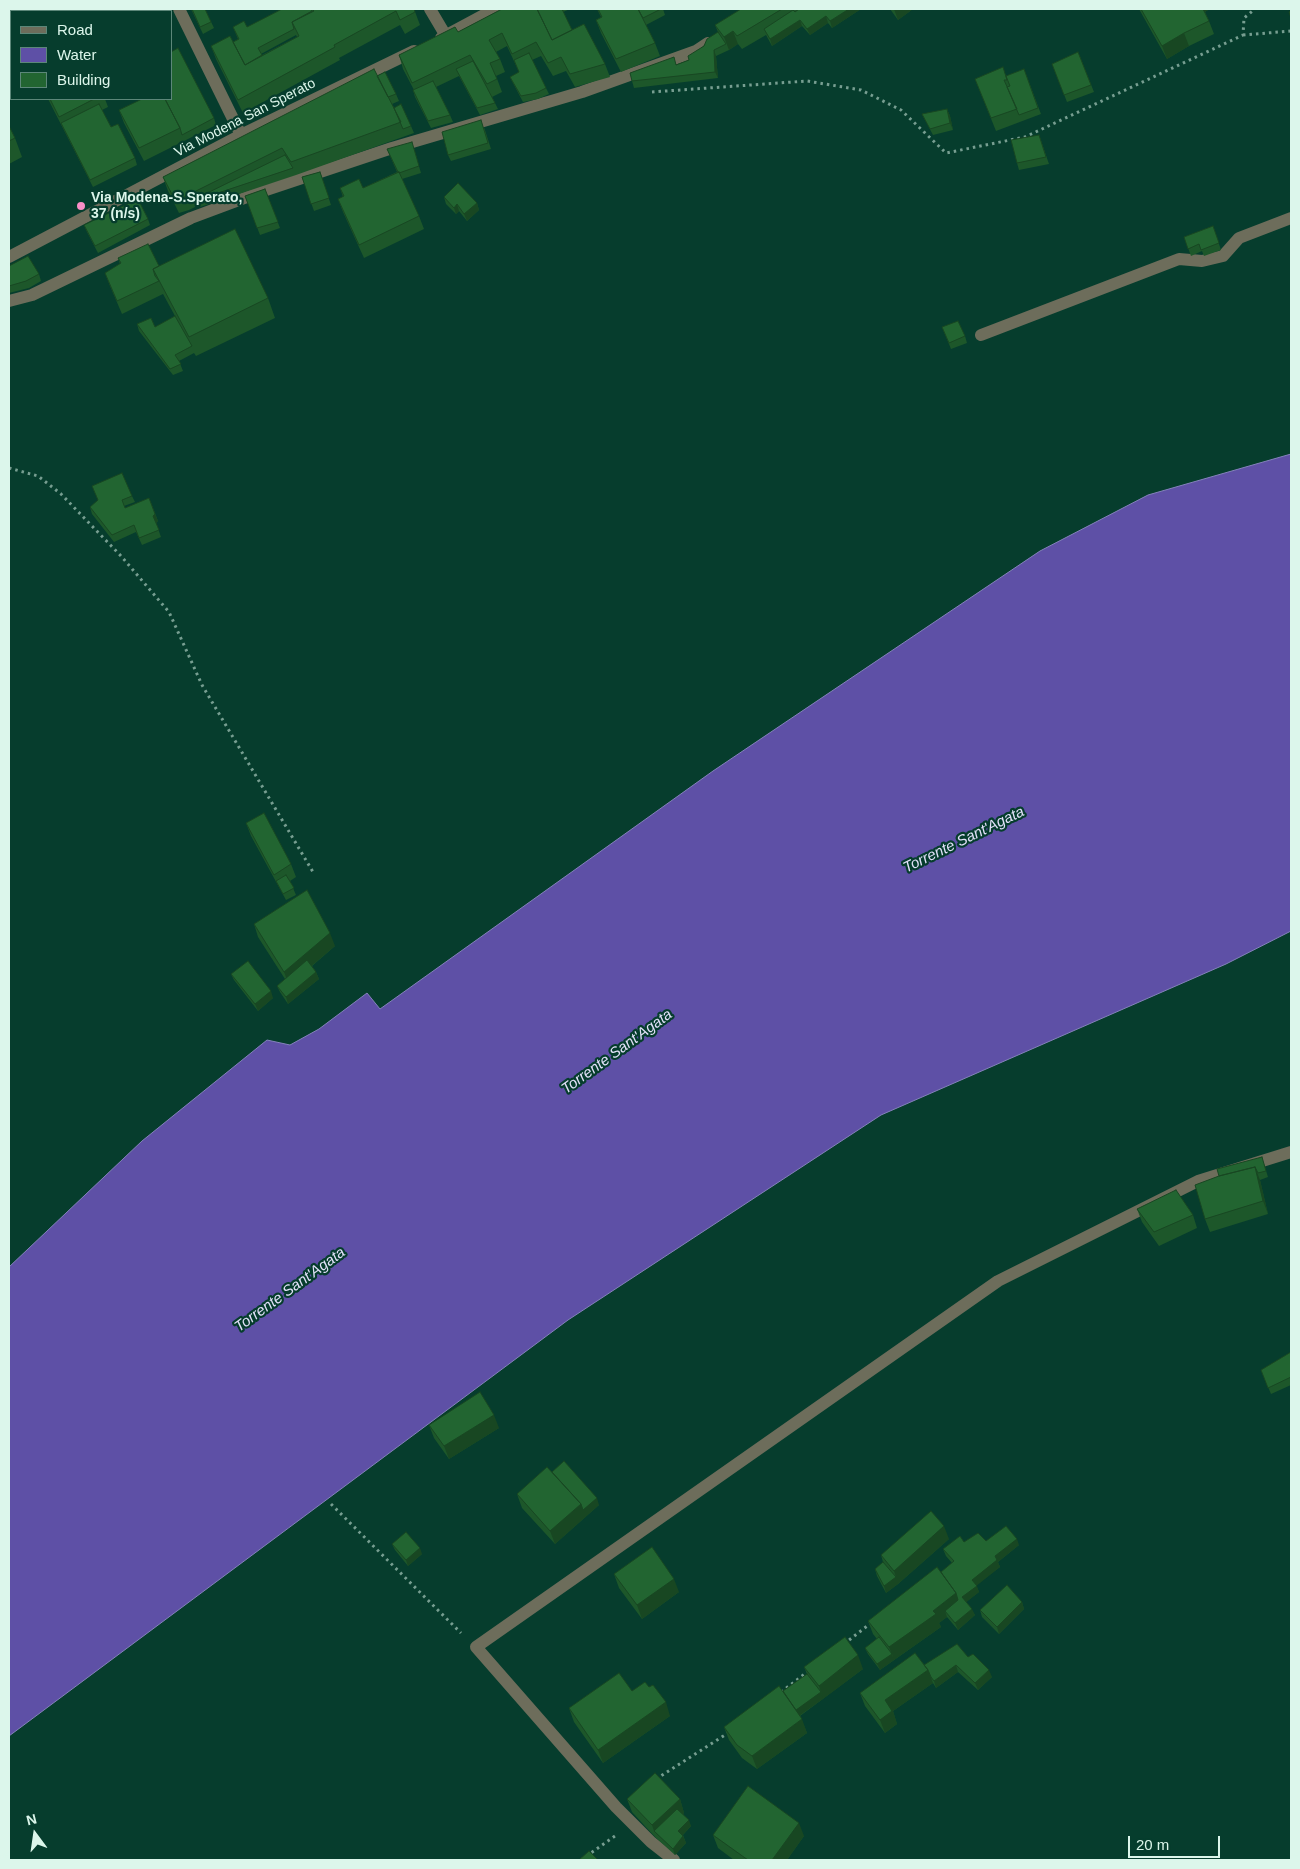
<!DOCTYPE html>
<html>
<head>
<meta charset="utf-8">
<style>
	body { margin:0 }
	#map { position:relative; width:1300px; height:1869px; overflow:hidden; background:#063d2d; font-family:Helvetica,sans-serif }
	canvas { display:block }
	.frame { position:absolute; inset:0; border:10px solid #dcf6eb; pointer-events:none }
	.legend { position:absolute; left:10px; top:10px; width:162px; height:90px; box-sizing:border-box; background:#063d2d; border:1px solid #5c8779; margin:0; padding:6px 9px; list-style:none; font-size:15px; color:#dcf6eb }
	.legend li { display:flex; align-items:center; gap:10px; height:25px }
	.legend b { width:25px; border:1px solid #5c8779 }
	.north { position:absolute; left:10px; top:1809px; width:50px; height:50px; -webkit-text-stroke:4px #063d2d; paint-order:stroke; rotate:346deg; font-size:14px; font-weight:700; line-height:20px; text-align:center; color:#dcf6eb }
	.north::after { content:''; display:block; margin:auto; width:18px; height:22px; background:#dcf6eb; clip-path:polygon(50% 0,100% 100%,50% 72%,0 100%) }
	.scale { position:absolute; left:1128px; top:1836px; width:92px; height:22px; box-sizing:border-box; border:2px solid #dcf6eb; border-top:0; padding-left:6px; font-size:15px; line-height:18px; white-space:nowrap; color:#dcf6eb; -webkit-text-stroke:4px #063d2d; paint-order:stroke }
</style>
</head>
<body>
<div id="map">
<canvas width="1300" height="1869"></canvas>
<div class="frame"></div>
<ul class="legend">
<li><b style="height:6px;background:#6d6d5b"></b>Road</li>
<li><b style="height:14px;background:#5e50a6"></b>Water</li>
<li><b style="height:14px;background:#226531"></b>Building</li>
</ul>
<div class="north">N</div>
<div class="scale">20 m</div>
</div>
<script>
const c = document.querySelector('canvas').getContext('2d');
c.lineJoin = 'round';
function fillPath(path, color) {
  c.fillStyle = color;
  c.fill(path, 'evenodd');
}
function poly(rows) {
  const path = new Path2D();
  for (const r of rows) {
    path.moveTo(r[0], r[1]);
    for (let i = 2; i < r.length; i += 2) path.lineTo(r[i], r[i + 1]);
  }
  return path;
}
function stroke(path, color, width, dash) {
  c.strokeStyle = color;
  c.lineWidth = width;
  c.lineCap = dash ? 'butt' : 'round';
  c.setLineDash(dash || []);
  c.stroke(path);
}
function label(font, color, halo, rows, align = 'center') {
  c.font = font + ' Helvetica,sans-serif';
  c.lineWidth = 4.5;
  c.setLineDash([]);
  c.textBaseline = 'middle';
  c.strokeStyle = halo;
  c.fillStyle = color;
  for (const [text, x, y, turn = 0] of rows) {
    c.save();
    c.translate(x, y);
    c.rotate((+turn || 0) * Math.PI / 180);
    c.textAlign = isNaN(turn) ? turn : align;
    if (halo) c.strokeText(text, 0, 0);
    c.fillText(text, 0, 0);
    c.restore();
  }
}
const water = poly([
	[1291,454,1291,931,1226,964,881,1115,568,1320,9,1736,9,1267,142,1141,267,1040,290,1045,319,1029,367,993,380,1009,713,771,1040,551,1148,495,1291,454]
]);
fillPath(water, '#5e50a6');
stroke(water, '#8482bb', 1);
stroke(poly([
	[1243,35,1291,31],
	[652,92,807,81,861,90,901,110,946,153,1025,137,1243,35,1244,18,1255,9],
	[9,468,38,476,61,494,121,556,169,612,202,685,313,872],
	[331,1504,461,1633],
	[844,1644,871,1623],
	[781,1692,810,1670],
	[656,1779,728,1733],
	[581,1860,615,1836]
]), '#779e91', 3, [2.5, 4]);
stroke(poly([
	[981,335,1179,259,1202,261,1223,256,1239,238,1291,218]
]), '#6d6d5b', 12);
stroke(poly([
	[179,9,241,135],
	[430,9,446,36],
	[9,301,32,295,191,218,266,190,392,148,582,92,696,51,708,43],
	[674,1860,651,1842,616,1807,476,1647,998,1281,1198,1181,1291,1152]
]), '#6d6d5b', 12);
stroke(poly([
	[441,38,495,9],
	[9,257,241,135,414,51]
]), '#6d6d5b', 12);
fillPath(poly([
	[9,9,80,9,81,11,11,11,11,29,9,24],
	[191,9,205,9,214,28,203,34],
	[282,9,414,9,420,25,405,34,400,25,339,58,340,60,243,113,216,59,211,46,233,42,238,39,233,27,247,27],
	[296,35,297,37,262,55,261,54],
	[502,9,570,9,563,12,572,30,605,64,610,77,575,87,566,71,553,76,541,56,532,60,549,94,538,99,523,102,513,83,510,77,519,72,507,46,496,52,500,59,505,72,496,76,502,92,492,97,498,109,480,115,459,76,436,87,450,115,453,122,431,128,415,97,413,90,414,90,403,69,399,55,458,32],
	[597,9,663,9,665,15,646,25,655,43,660,56,621,72,601,33,596,20,601,17],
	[741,9,861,9,832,28,828,23,810,35,802,26,772,46,766,35,742,49,738,44,729,50,716,56,718,78,634,88,632,81,689,60,718,32,715,25],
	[890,9,913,9,898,20],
	[1139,9,1208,9,1208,10,1205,12,1209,21,1214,34,1189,46,1167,59],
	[1078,52,1094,92,1067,102,1052,64],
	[1024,69,1041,114,996,131,975,79,1006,76],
	[377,76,396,94,399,101,392,104,394,108,411,126,414,133,296,175,200,207,199,205,189,210,179,213,168,191,163,177],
	[48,99,105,99,108,107,102,110,111,127,135,158,137,165,93,187],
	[947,109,950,116,953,130,933,135,925,120,922,114],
	[119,110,214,118,216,125,144,161,124,123],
	[9,126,15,138,22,157,9,164],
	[484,127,491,149,451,161,448,155],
	[1039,135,1049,164,1019,170,1017,163],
	[387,149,414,149,421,173,402,179,419,216,424,229,364,258,343,212,338,199,343,197,340,188,363,188,397,172],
	[320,172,331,205,314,211,302,177],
	[265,189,280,228,260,235,245,196],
	[444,197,477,203,479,210,467,221,459,211,456,214,446,204],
	[148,219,150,225,98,253,87,232,84,225],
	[1213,226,1221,250,1204,256,1202,251,1191,256,1184,237],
	[118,258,159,266,268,298,275,318,196,356,194,353,179,361,183,371,173,375,139,331,137,324,155,327,175,316,163,294,122,314,110,286,105,273,120,264],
	[9,266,39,274,41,281,29,288,9,293],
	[942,327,965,336,967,343,951,349],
	[132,496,135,502,124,506,125,508,149,498,158,521,156,523,161,537,142,545,136,532,114,542,92,514,90,507],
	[246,823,291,864,296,877,290,881,296,895,286,900,251,836],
	[254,924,335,946,312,966,316,972,319,979,288,1004,280,992,277,986,285,979,258,937],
	[231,974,273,998,258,1011,234,980],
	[1264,1164,1268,1177,1260,1180,1268,1214,1210,1232,1205,1219,1219,1176],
	[1137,1209,1193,1215,1197,1228,1159,1246,1142,1222],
	[1291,1352,1291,1385,1271,1394,1261,1370],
	[429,1425,499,1428,449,1459,434,1438],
	[552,1472,599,1505,555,1544,522,1508,517,1494],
	[949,1539,898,1584,886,1593,877,1576,875,1569,883,1562,881,1555],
	[986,1541,1019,1545,998,1562,1000,1567,976,1585,979,1592,966,1602,975,1615,958,1630,947,1617,939,1623,941,1627,880,1670,868,1654,865,1648,877,1639,873,1634,868,1621,941,1572,952,1563,946,1556,943,1549,964,1542],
	[392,1544,422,1554,408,1566,395,1550],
	[614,1574,679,1592,642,1619,619,1588],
	[1022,1602,1024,1609,999,1634,982,1617,980,1610],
	[968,1657,992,1677,978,1690,958,1672,936,1688,933,1683,893,1711,897,1724,885,1733,865,1706,860,1693,924,1665],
	[804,1667,863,1669,800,1716,807,1733,757,1769,742,1758,729,1740,724,1727,783,1691,807,1674],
	[649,1687,670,1716,603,1763,574,1722,569,1708,632,1691],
	[627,1799,680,1799,684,1813,683,1814,691,1826,683,1835,686,1843,675,1855,656,1838,632,1812],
	[713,1835,804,1836,787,1860,734,1860,718,1848]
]), '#1d572a');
fillPath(poly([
	[849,9,861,9,832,28,830,21],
	[894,9,913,9,898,20],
	[1201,9,1208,9,1208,10,1203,13],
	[826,16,828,23,810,35,807,29],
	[800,20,802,26,772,46,770,39],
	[733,31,738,44,729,50,724,37],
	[1184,33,1189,46,1167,59,1162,46],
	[714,50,716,56,718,78,715,72],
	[947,109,950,116,953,130,950,123],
	[477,203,479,210,467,221,464,214],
	[457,204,459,211,456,214,454,208],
	[155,514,158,521,156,523,153,516],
	[330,933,335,946,289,985,284,972],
	[316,972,319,979,288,1004,286,997],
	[271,991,273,998,258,1011,255,1004],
	[1255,1167,1260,1180,1268,1214,1263,1201],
	[494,1415,499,1428,449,1459,444,1446],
	[597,1498,599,1505,555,1544,550,1531,581,1504],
	[944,1526,949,1539,898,1584,886,1593,884,1586,896,1577,894,1571],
	[1017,1539,1019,1545,998,1562,1000,1567,975,1587,972,1580,995,1556],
	[420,1548,422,1554,408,1566,406,1560],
	[674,1579,679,1592,642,1619,637,1605],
	[977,1586,979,1592,964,1604,962,1597],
	[956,1593,961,1607,945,1611,947,1617,939,1623,941,1627,894,1660,889,1647,933,1611],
	[1022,1602,1024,1609,999,1634,997,1627],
	[972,1609,975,1615,958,1630,955,1623],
	[892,1654,894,1660,880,1670,877,1664],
	[858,1655,863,1669,823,1699,819,1686],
	[956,1665,958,1672,936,1688,934,1681],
	[928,1670,933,1683,893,1711,897,1724,885,1733,880,1720,885,1700],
	[989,1670,992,1677,978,1690,975,1683],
	[821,1692,823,1699,796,1718,793,1712],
	[666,1702,670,1716,603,1763,598,1750],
	[802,1719,807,1733,757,1769,752,1756],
	[680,1799,684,1813,659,1836,654,1831,652,1825],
	[689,1820,691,1826,680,1838,678,1831],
	[799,1823,804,1836,787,1860,772,1860],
	[683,1836,686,1843,675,1855,673,1849]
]), '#184722');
const building = poly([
	[9,9,51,9,47,11,11,11,11,25,9,20,9,9],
	[57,9,80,9,81,11,58,11,57,9],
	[192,9,205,9,211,22,200,27,192,9],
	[282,9,311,9,312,11,292,22,294,29,258,48,262,55,245,65,233,42,239,39,233,27,244,21,247,27,282,9],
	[312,9,414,9,415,12,400,20,396,11,334,45,335,47,238,100,211,46,230,36,245,65,299,36,292,22,314,11,312,9],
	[502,9,537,9,552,40,584,24,605,64,570,74,561,57,548,63,536,42,512,54,502,33,489,40,500,59,490,63,497,79,487,84,470,55,412,83,399,55,455,27,458,32,502,9],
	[537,9,562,9,572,30,552,40,537,9],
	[598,9,638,9,655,43,616,59,596,20,602,17,598,9],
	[638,9,661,9,643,18,638,9],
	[741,9,782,9,737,36,733,31,724,37,715,25,741,9],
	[799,9,849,9,830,21,826,16,807,29,800,20,770,39,764,29,793,10,795,12,799,9],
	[1141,9,1203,9,1209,21,1184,33,1162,46,1141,9],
	[1291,10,1291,18,1289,12,1291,10],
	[718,32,726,44,714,50,715,72,632,81,630,73,674,57,676,65,689,60,688,56,704,46,707,39,718,32],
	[178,48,214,118,182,135,180,128,165,99,171,99,171,52,178,48],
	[1078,52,1091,85,1064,95,1052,64,1078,52],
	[529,53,546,88,536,93,521,96,510,77,519,72,514,60,529,53],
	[473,61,495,103,477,108,456,69,473,61],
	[1003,67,1007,80,1004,80,1017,109,991,118,975,79,1003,67],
	[374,69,401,122,291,162,282,148,184,197,175,200,163,177,374,69],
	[1024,69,1038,108,1019,115,1007,87,1010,86,1006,76,1024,69],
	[385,72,396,94,388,97,377,76,385,72],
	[433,81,450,115,428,121,413,90,433,81],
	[50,99,94,99,59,117,50,99],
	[142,99,165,99,180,128,139,148,119,110,142,99],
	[99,104,111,127,118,124,135,158,90,180,61,123,99,104],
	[401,104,411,126,403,129,394,108,401,104],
	[947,109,950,123,930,129,922,114,947,109],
	[481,120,488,143,448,155,442,132,481,120],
	[9,126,15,138,9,141,9,126],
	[1039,135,1046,157,1017,163,1011,140,1039,135],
	[412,142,419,166,399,173,399,172,398,172,387,149,412,142],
	[285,155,293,168,197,200,197,198,285,155],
	[320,172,329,198,311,204,302,177,320,172],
	[399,172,419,216,359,245,338,199,344,196,340,188,359,179,363,188,399,172],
	[458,183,477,203,464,214,457,204,454,208,444,197,458,183],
	[265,189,278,222,257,228,245,196,265,189],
	[138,199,148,219,95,246,84,225,138,199],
	[1213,226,1219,243,1201,250,1199,244,1188,249,1184,237,1213,226],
	[235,229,268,298,189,337,153,269,235,229],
	[148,244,159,266,153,269,155,276,159,281,117,301,105,273,121,263,118,258,148,244],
	[28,256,39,274,26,281,9,286,9,266,28,256],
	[175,316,192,346,175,355,181,364,170,369,137,324,151,318,155,327,175,316],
	[958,321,965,336,949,343,942,327,958,321],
	[122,473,132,496,122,500,125,508,149,498,155,514,153,516,159,530,139,538,134,525,112,535,90,507,98,500,92,486,122,473],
	[264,813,291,864,274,875,246,823,264,813],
	[286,875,294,888,283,894,276,881,286,875],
	[307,890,330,933,284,972,254,924,307,890],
	[307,960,316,972,286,997,277,986,307,960],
	[248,961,271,991,255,1004,231,974,248,961],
	[1262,1157,1266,1171,1258,1173,1255,1167,1219,1176,1217,1169,1262,1157],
	[1255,1167,1263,1201,1205,1219,1195,1185,1219,1176,1255,1167],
	[1176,1190,1193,1215,1154,1232,1137,1209,1176,1190],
	[1291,1352,1291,1377,1268,1388,1261,1370,1291,1352],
	[480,1392,494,1415,444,1446,429,1425,480,1392],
	[564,1461,597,1498,583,1510,581,1504,552,1472,564,1461],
	[547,1467,581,1504,550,1531,517,1494,547,1467],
	[931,1511,944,1526,894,1571,881,1555,931,1511],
	[1006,1526,1017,1539,995,1556,997,1560,972,1580,977,1586,962,1597,972,1609,955,1623,945,1611,958,1600,956,1593,941,1572,954,1561,943,1549,960,1536,964,1542,978,1533,986,1541,1006,1526],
	[406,1532,420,1548,406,1560,392,1544,406,1532],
	[652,1547,674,1579,637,1605,614,1574,652,1547],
	[883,1562,896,1577,884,1586,875,1569,883,1562],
	[937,1567,956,1593,933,1611,936,1614,889,1647,868,1621,937,1567],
	[1007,1585,1022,1602,997,1627,980,1610,1007,1585],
	[845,1637,858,1655,819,1686,804,1667,845,1637],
	[879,1637,892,1654,877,1664,865,1648,879,1637],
	[957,1644,968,1657,973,1654,989,1670,975,1683,956,1665,934,1681,931,1677,928,1670,924,1665,957,1644],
	[915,1653,928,1670,885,1700,892,1711,880,1720,860,1693,915,1653],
	[619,1673,632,1691,645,1682,649,1687,653,1685,666,1702,598,1750,569,1708,619,1673],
	[807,1674,821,1692,796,1710,783,1691,807,1674],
	[779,1686,802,1719,752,1756,737,1745,724,1727,779,1686],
	[655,1773,680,1799,652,1825,627,1799,655,1773],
	[748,1786,799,1823,772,1860,748,1860,713,1835,748,1786],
	[677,1809,689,1820,678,1831,683,1836,673,1849,654,1831,677,1809],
	[589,1851,598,1860,579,1860,589,1851]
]);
fillPath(building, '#226531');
stroke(building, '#184722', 1);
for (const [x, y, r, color] of [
	[81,206,5,"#fa8fc7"]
]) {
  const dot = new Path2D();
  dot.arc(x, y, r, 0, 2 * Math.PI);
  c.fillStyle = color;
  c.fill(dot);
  stroke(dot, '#063d2d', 2);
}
label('14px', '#dcf6eb', '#063d2d', [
	["Via Modena San Sperato",245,118,-27]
]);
label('bold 14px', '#dcf6eb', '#063d2d', [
	["Via Modena-S.Sperato,",91,198],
	["37 (n/s)",91,214]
], 'left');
label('italic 15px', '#e2e1f9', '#063d2d', [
	["Torrente Sant'Agata",964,840,-26],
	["Torrente Sant'Agata",617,1052,-36],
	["Torrente Sant'Agata",290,1290,-36]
]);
</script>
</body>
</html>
